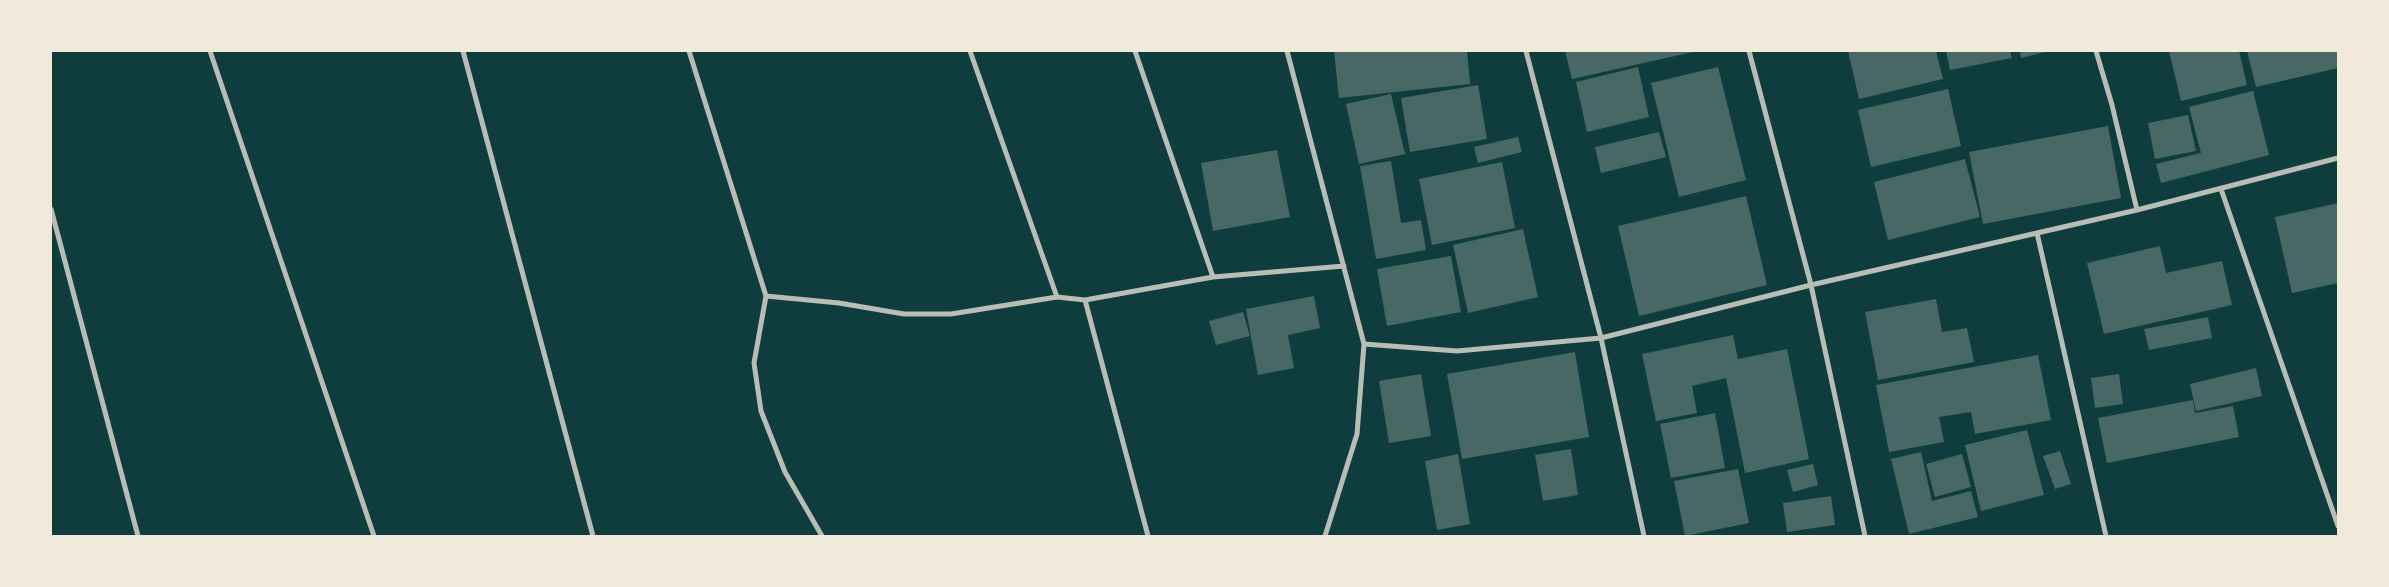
<!DOCTYPE html>
<html>
<head>
<meta charset="utf-8">
<style>
	body { margin:0 }
	#map { position:relative; width:2389px; height:587px; overflow:hidden; background:#0f3d3e; font-family:"Fira Sans",sans-serif }
	canvas { display:block }
	.frame { position:absolute; inset:0; border:52px solid #f1e9da; pointer-events:none }
</style>
</head>
<body>
<div id="map">
<canvas width="2389" height="587"></canvas>
<div class="frame"></div>
</div>
<script>
const c = document.querySelector('canvas').getContext('2d');
c.lineJoin = 'round';
function fillPath(path, color) {
  c.fillStyle = color;
  c.fill(path, 'evenodd');
}
function poly(rows) {
  const path = new Path2D();
  for (const r of rows) {
    path.moveTo(r[0], r[1]);
    for (let i = 2; i < r.length; i += 2) path.lineTo(r[i], r[i + 1]);
  }
  return path;
}
function stroke(path, color, width, dash) {
  c.strokeStyle = color;
  c.lineWidth = width;
  c.lineCap = dash ? 'butt' : 'round';
  c.setLineDash(dash || []);
  c.stroke(path);
}
fillPath(poly([
	[1334,51,1467,51,1470,84,1339,98],
	[1565,51,1692,51,1693,52,1572,79],
	[1848,51,1936,51,1943,79,1859,99],
	[1946,51,2010,51,2012,58,1950,70],
	[2020,51,2045,51,2045,52,2021,58],
	[2169,51,2239,51,2247,85,2181,101],
	[2247,51,2338,51,2338,68,2256,87],
	[1638,67,1649,117,1587,132,1576,82],
	[1718,67,1746,180,1679,197,1651,83],
	[1478,85,1487,139,1410,152,1401,98],
	[1948,89,1961,146,1871,167,1858,110],
	[2253,91,2269,155,2161,183,2156,164,2201,153,2189,107],
	[1391,94,1405,154,1359,164,1346,104],
	[2188,115,2196,151,2155,159,2148,123],
	[2108,126,2121,198,1983,224,1969,152],
	[1659,132,1666,157,1601,173,1595,147],
	[1518,137,1522,152,1478,163,1474,147],
	[1277,150,1290,217,1213,231,1201,163],
	[1965,159,1980,217,1888,240,1874,182],
	[1391,161,1401,223,1421,220,1426,250,1376,259,1360,166],
	[1502,162,1515,228,1432,245,1419,179],
	[1746,196,1767,285,1639,316,1618,226],
	[2338,203,2338,283,2292,293,2275,217],
	[1523,229,1538,297,1468,313,1453,245],
	[2160,246,2166,273,2222,261,2232,305,2104,334,2087,263],
	[1451,256,1461,312,1387,326,1377,269],
	[1314,296,1320,328,1288,335,1294,368,1258,375,1246,309],
	[1936,299,1942,332,1967,328,1974,362,1878,380,1865,312],
	[1243,312,1250,336,1216,345,1209,321],
	[2208,317,2212,338,2149,350,2144,329],
	[1733,335,1738,359,1787,349,1809,459,1745,473,1726,378,1692,386,1697,413,1656,421,1642,354],
	[1575,352,1589,437,1462,459,1447,374],
	[2038,355,2051,420,1975,434,1971,412,1939,417,1944,442,1889,452,1876,385],
	[2256,368,2262,396,2196,411,2190,384],
	[1421,374,1431,436,1389,443,1379,381],
	[2119,374,2123,404,2095,408,2091,378],
	[2193,400,2195,413,2233,406,2239,437,2107,463,2098,418],
	[1715,413,1725,468,1671,478,1660,424],
	[2027,430,2044,495,1981,511,1965,445],
	[1571,449,1578,495,1543,501,1535,455],
	[2060,451,2071,484,2055,489,2043,456],
	[1921,452,1932,501,1971,491,1978,517,1909,534,1891,459],
	[1458,454,1470,524,1437,530,1425,461],
	[1962,454,1971,487,1935,497,1926,464],
	[1813,464,1818,485,1793,492,1787,470],
	[1738,469,1749,523,1685,536,1674,481],
	[1831,496,1835,525,1787,532,1783,503]
]), '#486865');
stroke(poly([
	[210,51,374,536],
	[463,51,593,536],
	[689,51,766,296,839,303,904,314,951,314,1057,297,1085,300,1213,277,1344,266],
	[970,51,1057,297],
	[1135,51,1213,277],
	[1287,51,1364,344,1357,434,1325,536],
	[1526,51,1601,338,1644,536],
	[1749,51,1811,285,1865,536],
	[2096,51,2112,105,2137,210],
	[2221,189,2338,526],
	[51,209,138,536],
	[2037,233,2106,536],
	[766,296,754,363,761,411,785,472,822,536],
	[1085,300,1148,536],
	[1364,344,1457,351,1601,338,1811,285,2137,210,2338,158]
]), '#b8beb3', 5);
</script>
</body>
</html>
